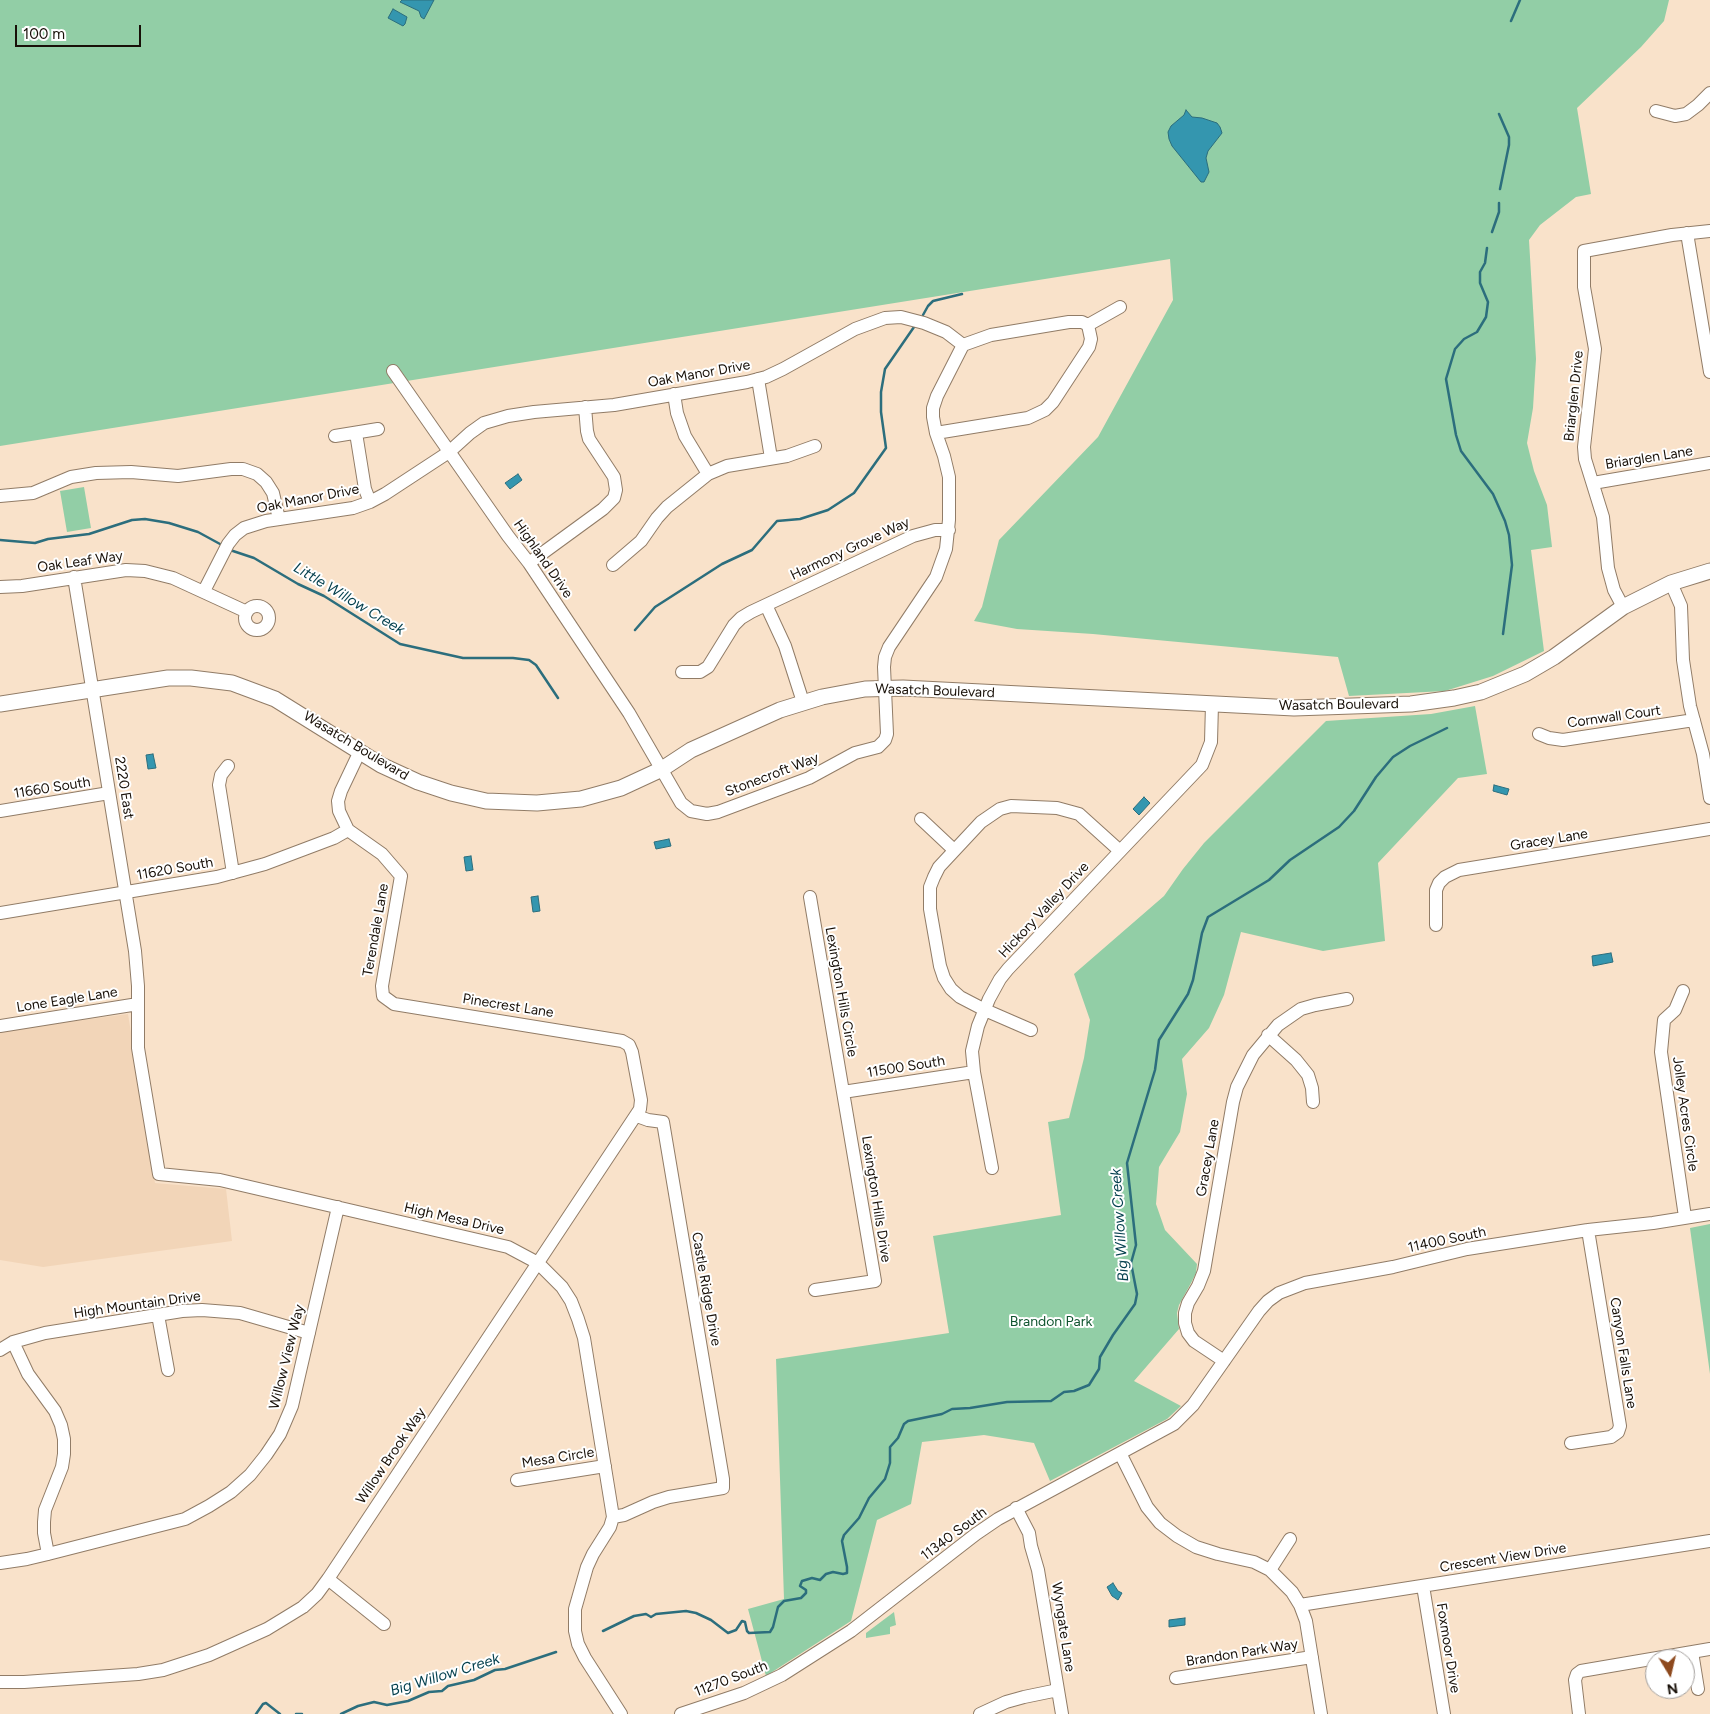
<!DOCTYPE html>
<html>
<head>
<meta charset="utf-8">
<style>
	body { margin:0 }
	#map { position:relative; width:1710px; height:1714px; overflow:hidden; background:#f9e2ca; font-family:Figtree,sans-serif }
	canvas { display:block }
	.north { position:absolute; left:1645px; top:1649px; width:50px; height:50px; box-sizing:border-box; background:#fff; border:1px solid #a39f9c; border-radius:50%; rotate:171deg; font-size:14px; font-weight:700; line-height:20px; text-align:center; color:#181008 }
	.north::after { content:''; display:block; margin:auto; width:18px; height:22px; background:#8d491e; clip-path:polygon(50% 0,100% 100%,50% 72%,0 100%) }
	.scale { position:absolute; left:15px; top:25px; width:126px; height:22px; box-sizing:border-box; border:2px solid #181008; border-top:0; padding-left:6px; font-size:15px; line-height:18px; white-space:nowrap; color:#181008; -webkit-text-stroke:4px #fff; paint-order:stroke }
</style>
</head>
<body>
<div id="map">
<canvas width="1710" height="1714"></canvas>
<div class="north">N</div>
<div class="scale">100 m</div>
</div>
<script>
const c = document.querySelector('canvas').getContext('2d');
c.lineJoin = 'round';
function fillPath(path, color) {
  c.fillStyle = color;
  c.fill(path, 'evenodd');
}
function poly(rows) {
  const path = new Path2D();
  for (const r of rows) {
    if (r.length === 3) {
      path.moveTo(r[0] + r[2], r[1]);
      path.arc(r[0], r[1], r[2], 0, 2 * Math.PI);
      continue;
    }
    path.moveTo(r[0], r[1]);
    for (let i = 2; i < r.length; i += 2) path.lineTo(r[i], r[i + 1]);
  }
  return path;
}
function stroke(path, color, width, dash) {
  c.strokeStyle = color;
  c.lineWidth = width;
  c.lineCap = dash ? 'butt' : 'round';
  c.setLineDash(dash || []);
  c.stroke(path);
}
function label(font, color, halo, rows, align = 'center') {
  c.font = font + ' Figtree,sans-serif';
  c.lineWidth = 4;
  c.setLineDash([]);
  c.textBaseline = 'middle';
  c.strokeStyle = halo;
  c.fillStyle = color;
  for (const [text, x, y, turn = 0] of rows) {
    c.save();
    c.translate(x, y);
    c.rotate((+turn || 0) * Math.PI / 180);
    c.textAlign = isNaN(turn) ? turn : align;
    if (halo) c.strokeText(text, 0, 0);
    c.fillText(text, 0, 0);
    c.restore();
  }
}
fillPath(poly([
	[128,1014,155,1183,226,1189,232,1241,43,1267,0,1260,0,1031]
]), '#f2d5b8');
fillPath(poly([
	[0,0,1669,0,1664,21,1641,47,1577,108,1591,194,1576,197,1540,225,1529,240,1536,359,1533,408,1527,443,1534,471,1547,505,1552,547,1531,550,1544,651,1493,676,1445,691,1349,696,1338,657,1093,634,1017,629,974,621,982,607,999,540,1098,437,1173,300,1170,259,0,446],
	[84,487,91,528,67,532,60,491],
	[1475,706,1487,774,1458,778,1378,863,1385,941,1323,951,1241,932,1224,995,1209,1028,1182,1059,1187,1094,1180,1132,1159,1167,1156,1204,1165,1230,1197,1264,1196,1273,1191,1283,1179,1305,1177,1313,1179,1329,1134,1381,1181,1406,1167,1419,1050,1481,1034,1443,984,1435,922,1442,911,1504,877,1520,851,1621,766,1676,748,1609,784,1599,776,1359,949,1333,933,1236,1061,1215,1048,1122,1069,1118,1084,1058,1090,1020,1074,974,1164,896,1183,869,1204,843,1326,721,1431,714],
	[1710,1224,1710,1374,1690,1228],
	[894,1612,896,1625,890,1627,890,1634,866,1638,866,1633]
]), '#92cea6');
const water = poly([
	[402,0,434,0,424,19,421,17,419,11,400,2,402,0],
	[393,9,407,17,405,24,403,26,388,18,393,9],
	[1186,110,1192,117,1202,118,1217,123,1220,127,1222,133,1208,151,1206,158,1209,172,1204,182,1201,182,1172,146,1169,139,1168,132,1171,126,1184,115,1186,110],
	[518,474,522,480,510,489,505,483,518,474],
	[153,754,156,768,148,769,146,755,153,754],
	[1494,785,1509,789,1507,795,1493,791,1494,785],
	[1144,797,1150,803,1139,815,1133,809,1144,797],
	[669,839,671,846,656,849,654,842,669,839],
	[471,856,473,870,466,871,464,857,471,856],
	[538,896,540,911,533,912,531,897,538,896],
	[1611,953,1613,962,1593,966,1592,956,1611,953],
	[1113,1583,1118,1591,1122,1593,1118,1600,1112,1596,1107,1587,1113,1583],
	[1185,1618,1185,1625,1169,1627,1169,1620,1185,1618]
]);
fillPath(water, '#3496af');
stroke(water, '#2c6e7d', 1);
stroke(poly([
	[1511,21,1520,0],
	[1499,114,1509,137,1509,145,1500,189],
	[1492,232,1499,212,1499,203],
	[1487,248,1485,263,1480,272,1480,283,1488,302,1486,317,1477,332,1464,339,1455,349,1446,379,1456,435,1461,451,1493,494,1505,521,1509,535,1512,565,1503,634],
	[923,315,928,306,933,301,962,294],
	[0,540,35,543,48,539,89,534,132,520,145,519,169,523,198,532,220,544],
	[233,551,254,558,298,584,324,596,400,644,463,658,513,658,529,660,536,665,558,698],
	[635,630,655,607,722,564,752,550,777,521,800,519,828,510,854,493,886,448,881,412,881,392,885,369,914,327],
	[603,1631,634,1616,646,1614,651,1617,656,1614,686,1611,696,1613,711,1620,728,1633,736,1630,742,1621,745,1622,747,1631,749,1633,770,1632,773,1627,778,1607,784,1601,801,1598,806,1593,806,1590,800,1586,802,1581,812,1578,820,1580,826,1574,833,1572,843,1574,847,1573,847,1567,842,1541,844,1535,859,1518,869,1498,885,1479,890,1463,890,1447,898,1438,904,1424,908,1421,942,1414,952,1409,970,1408,1007,1402,1051,1401,1064,1392,1074,1391,1089,1385,1099,1369,1100,1357,1113,1335,1135,1304,1137,1294,1131,1263,1136,1245,1127,1163,1155,1070,1159,1040,1188,994,1193,980,1202,933,1208,917,1269,880,1290,860,1339,827,1354,811,1376,777,1393,757,1410,746,1447,728],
	[256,1714,263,1704,266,1703,280,1714],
	[296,1714,302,1714],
	[341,1714,358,1706,374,1702,387,1705,408,1701,429,1692,442,1691,448,1686,474,1680,495,1670,505,1669,556,1652]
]), '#2c6e7d', 2.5);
const minor = poly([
	[1656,111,1675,116,1686,114,1698,105,1710,93],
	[1687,233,1710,372],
	[963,345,991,335,1069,322,1082,322,1088,325,1120,307],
	[393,371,508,536,529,563,629,713,681,803,691,811,707,814,718,812,809,778,855,753,878,747,885,740,887,734,884,667,885,657,889,647,936,577,946,549,949,520,949,477,944,456,936,433,933,417,933,408,937,396,963,345],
	[758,379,771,458],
	[674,394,677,413,685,436,708,474],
	[356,433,365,489,370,502],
	[936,433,1028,418,1045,410,1053,402,1089,347,1091,339,1088,325],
	[335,436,378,429],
	[1593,483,1710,463],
	[0,496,33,493,71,477,96,473,131,472,178,476,231,469,243,469,257,474,266,482,273,493,279,519],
	[529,563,603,509,614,498,616,490,614,477,589,439,587,431,585,407],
	[613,565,641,541,657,518,667,507,708,474,727,466,787,456,815,446],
	[74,577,135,951,138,986,138,1048,159,1174,220,1180,508,1247,538,1263,562,1287,571,1301,578,1319,584,1338,613,1517,610,1527,593,1554,587,1567,575,1609,575,1631,578,1644,585,1658,621,1714],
	[1671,583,1681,606,1683,660,1690,706,1703,754,1710,798],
	[0,587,22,586,126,570,145,571,173,578,247,612],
	[204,591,228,544,235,535,244,528,266,521,353,508,370,502,385,494,449,452,470,433,484,423,508,416,534,412,614,405,747,382,766,377,783,369,855,329,885,318,901,317,924,323,946,332,963,345],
	[766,605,785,646,803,702],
	[257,618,12],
	[1623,607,1614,590,1608,568,1603,517,1585,459,1584,447,1595,349,1584,287,1584,251,1672,235,1710,231],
	[682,672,700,672,708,667,734,625,741,618,751,612,913,536,935,530,949,530],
	[1539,734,1549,738,1563,740,1694,720],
	[228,766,221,775,219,785,233,873],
	[0,811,109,793],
	[921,819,954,850],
	[810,897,875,1281,815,1290],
	[0,913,217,877,265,864,334,838,348,830],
	[1436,925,1436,890,1439,883,1445,877,1459,870,1710,829],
	[1683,991,1675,1010,1664,1020,1661,1052,1685,1217],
	[0,1026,138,1004],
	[1031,1030,985,1010,960,997,951,989,944,978,940,966,930,909,930,887,934,877,939,867,981,822,1000,809,1011,806,1057,808,1079,814,1120,851],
	[1268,1035,1296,1060,1308,1075,1312,1088,1313,1102],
	[843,1092,974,1072],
	[992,1168,974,1072,972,1051,978,1026,989,999,1000,979,1008,969,1202,765,1211,742,1212,704],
	[158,1315,168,1370],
	[13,1342,28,1374,55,1411,61,1425,64,1439,64,1454,62,1467,45,1510,44,1522,44,1533,48,1554],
	[0,1350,13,1342,45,1333,182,1311,202,1310,240,1313,309,1333],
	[1224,1361,1194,1341,1188,1333,1185,1323,1185,1313,1188,1303,1198,1286,1204,1271,1233,1102,1237,1087,1253,1055,1278,1025,1301,1009,1315,1005,1347,999],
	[1571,1443,1611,1437,1618,1432,1620,1426,1588,1230],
	[1120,1453,1147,1507,1160,1523,1177,1536,1196,1547,1218,1554,1254,1562,1270,1570,1292,1592,1300,1605,1306,1621,1321,1714],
	[517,1480,605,1466],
	[1016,1508,1029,1533,1031,1546,1038,1570,1062,1714],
	[613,1517,624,1515,653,1502,669,1497,723,1488,723,1479,663,1122,648,1120,637,1116],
	[0,1563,27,1559,48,1554,185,1519,209,1506,231,1492,250,1475,266,1455,280,1434,292,1406,338,1207],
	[1270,1570,1290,1539],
	[328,1579,384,1624],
	[1423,1586,1444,1714],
	[1300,1605,1710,1541],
	[1692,1652,1698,1689],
	[1176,1678,1312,1657],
	[0,1682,24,1682,138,1674,163,1670,209,1655,267,1629,303,1607,317,1594,328,1579,640,1109,641,1100,632,1052,629,1045,622,1041,394,1004,383,996,382,986,401,876,382,854,348,830,339,811,338,801,341,791,360,751],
	[681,1714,744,1693,782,1675,851,1631,976,1534,998,1519,1174,1424,1193,1405,1259,1311,1268,1301,1279,1293,1305,1283,1393,1267,1467,1249,1588,1230,1653,1223,1710,1214],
	[980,1714,1006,1702,1024,1697,1058,1690],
	[1579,1714,1575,1680,1577,1674,1581,1671,1710,1649]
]);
const major = poly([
	[0,704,168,678,191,678,232,683,275,699,381,765,418,782,451,793,486,801,537,803,581,799,621,788,662,769,691,750,780,710,822,697,865,689,903,688,1294,708,1411,704,1454,698,1481,692,1525,674,1554,657,1623,607,1671,583,1710,571]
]);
stroke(minor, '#917c67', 14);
stroke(major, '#917c67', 17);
stroke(minor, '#fff', 12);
stroke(major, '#fff', 15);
label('14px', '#181008', '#fff', [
	["Oak Manor Drive",699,374,-10],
	["Briarglen Drive",1574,396,-84],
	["Briarglen Lane",1649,458,-9],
	["Oak Manor Drive",308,499,-11],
	["Harmony Grove Way",850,549,-25],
	["Highland Drive",543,559,55],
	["Oak Leaf Way",80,562,-8],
	["Wasatch Boulevard",935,691,2],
	["Wasatch Boulevard",1339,705,-1],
	["Cornwall Court",1614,717,-8],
	["Wasatch Boulevard",356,746,31],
	["Stonecroft Way",772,775,-21],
	["11660 South",52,788,-9],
	["2220 East",124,788,81],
	["Gracey Lane",1549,840,-9],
	["11620 South",175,869,-10],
	["Hickory Valley Drive",1044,910,-47],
	["Terendale Lane",376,930,-80],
	["Lexington Hills Circle",841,992,80],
	["Lone Eagle Lane",67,1000,-9],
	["Pinecrest Lane",508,1006,9],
	["11500 South",906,1067,-9],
	["Jolley Acres Circle",1685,1114,82],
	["Gracey Lane",1208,1158,-80],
	["Lexington Hills Drive",876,1199,81],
	["High Mesa Drive",454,1219,13],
	["11400 South",1447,1240,-12],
	["Castle Ridge Drive",706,1289,80],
	["High Mountain Drive",137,1305,-8],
	["Canyon Falls Lane",1623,1353,81],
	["Willow View Way",287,1357,-76],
	["Willow Brook Way",391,1456,-56],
	["Mesa Circle",558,1458,-9],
	["11340 South",954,1534,-37],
	["Crescent View Drive",1503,1558,-9],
	["Wyngate Lane",1063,1627,81],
	["Foxmoor Drive",1448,1648,81],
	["Brandon Park Way",1242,1653,-9],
	["11270 South",731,1679,-21]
]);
label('14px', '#115530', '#fff', [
	["Brandon Park",1051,1322]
]);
label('italic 15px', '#033f4d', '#fff', [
	["Little Willow Creek",349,599,31],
	["Big Willow Creek",1120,1225,-94],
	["Big Willow Creek",445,1675,-17]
]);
</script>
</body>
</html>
